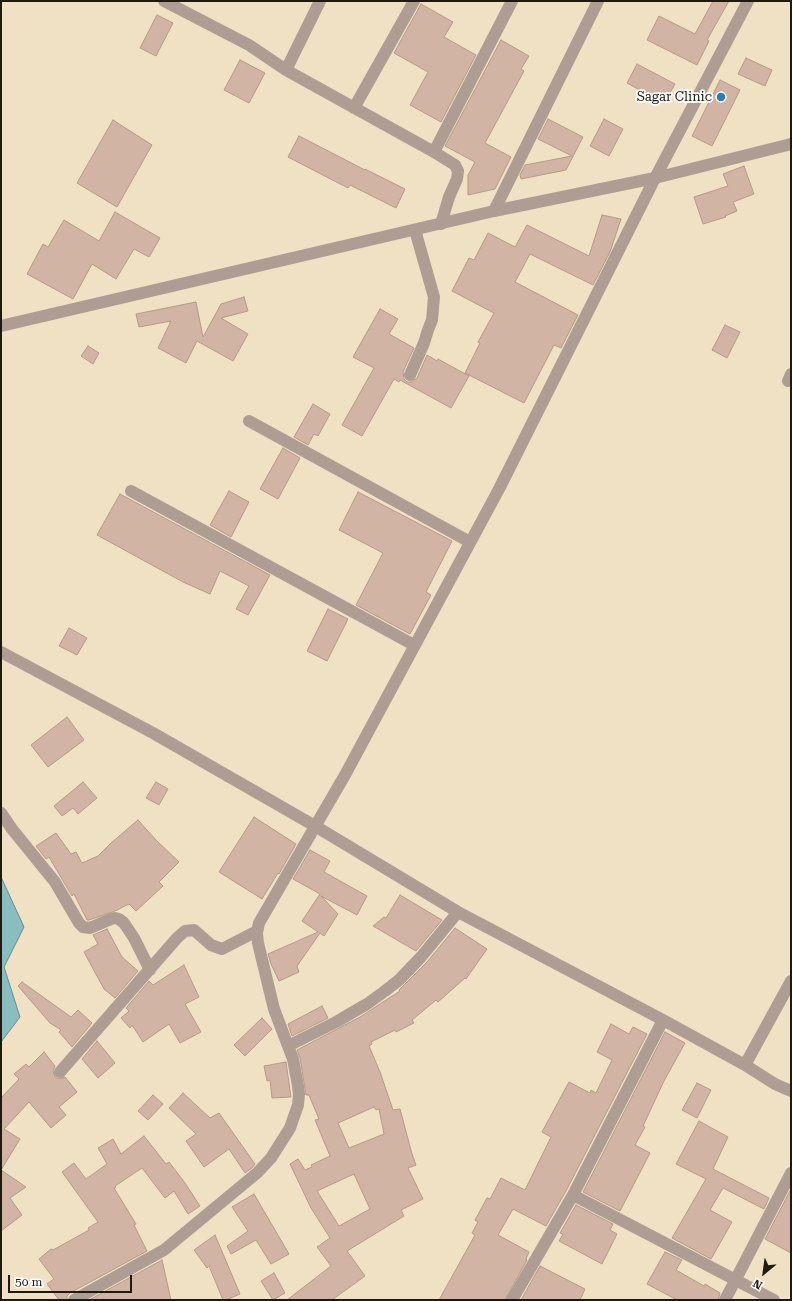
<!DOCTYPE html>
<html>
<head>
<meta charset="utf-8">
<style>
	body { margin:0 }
	#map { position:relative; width:792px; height:1301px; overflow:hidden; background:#f0e1c5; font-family:"Roboto Serif",serif }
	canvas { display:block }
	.frame { position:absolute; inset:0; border:2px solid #1f1a10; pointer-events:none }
	.north { position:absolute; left:744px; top:1253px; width:40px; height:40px; -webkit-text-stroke:3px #fff; paint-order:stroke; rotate:209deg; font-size:11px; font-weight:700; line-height:16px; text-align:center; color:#1f1a10 }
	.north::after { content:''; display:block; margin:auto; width:14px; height:18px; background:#1f1a10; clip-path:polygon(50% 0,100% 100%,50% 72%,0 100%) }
	.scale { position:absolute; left:8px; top:1275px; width:124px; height:18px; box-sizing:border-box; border:2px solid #1f1a10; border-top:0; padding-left:5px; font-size:12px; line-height:14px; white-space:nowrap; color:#1f1a10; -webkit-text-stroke:3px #fff; paint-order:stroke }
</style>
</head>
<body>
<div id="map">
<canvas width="792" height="1301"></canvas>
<div class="frame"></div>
<div class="north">N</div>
<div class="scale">50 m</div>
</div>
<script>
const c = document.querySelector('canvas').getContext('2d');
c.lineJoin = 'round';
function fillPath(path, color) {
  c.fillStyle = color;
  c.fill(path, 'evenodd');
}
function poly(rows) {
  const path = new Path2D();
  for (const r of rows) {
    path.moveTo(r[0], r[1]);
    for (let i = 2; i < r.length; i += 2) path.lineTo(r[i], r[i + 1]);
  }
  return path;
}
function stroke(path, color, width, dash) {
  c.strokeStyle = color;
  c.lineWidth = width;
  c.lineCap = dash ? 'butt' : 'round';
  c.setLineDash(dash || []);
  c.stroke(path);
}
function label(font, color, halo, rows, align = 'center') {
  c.font = font + ' "Roboto Serif",serif';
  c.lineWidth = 3.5;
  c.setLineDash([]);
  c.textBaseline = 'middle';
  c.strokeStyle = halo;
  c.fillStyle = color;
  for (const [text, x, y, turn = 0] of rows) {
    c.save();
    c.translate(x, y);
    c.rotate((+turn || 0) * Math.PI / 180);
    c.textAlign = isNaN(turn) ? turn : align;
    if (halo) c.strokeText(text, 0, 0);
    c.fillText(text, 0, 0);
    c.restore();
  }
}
const water = poly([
	[1,877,24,927,4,967,20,1017,1,1042,1,877]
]);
fillPath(water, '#89bdc0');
stroke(water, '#698c8b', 1);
const building = poly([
	[713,1,729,1,707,40,709,41,697,65,647,40,659,16,695,34,713,1],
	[421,4,453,22,444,37,476,55,441,122,410,105,428,72,394,53,421,4],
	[157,15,173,23,156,56,140,48,157,15],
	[501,40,529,56,521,69,524,71,485,143,511,157,495,189,468,195,468,175,475,162,445,146,501,40],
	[746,58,772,70,765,86,738,74,746,58],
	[240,60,265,73,249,103,224,90,240,60],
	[637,64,675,84,664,103,627,83,637,64],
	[720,80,740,90,712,146,692,136,720,80],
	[548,119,583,137,566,170,521,179,520,175,525,165,572,156,538,139,548,119],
	[604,119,623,129,609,156,590,146,604,119],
	[113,120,152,145,117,207,77,183,113,120],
	[299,136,365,170,365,169,405,189,396,208,350,185,348,188,288,157,299,136],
	[744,166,754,194,733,202,737,211,725,216,726,217,703,224,694,197,728,186,723,174,744,166],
	[115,212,160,238,149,257,134,249,116,279,92,264,73,299,27,274,43,244,48,247,64,220,99,241,115,212],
	[602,215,621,219,610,252,593,285,530,254,515,282,578,315,561,348,554,345,524,403,465,373,480,343,478,342,494,313,452,291,469,258,474,260,488,233,515,247,527,225,589,256,602,215],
	[244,297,248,311,221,318,248,334,233,361,197,341,186,363,158,348,171,321,139,327,136,314,196,302,203,337,221,304,244,297],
	[380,309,398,319,389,334,414,348,403,372,404,379,407,382,411,382,417,378,427,355,437,361,438,359,469,376,451,408,400,380,399,382,394,379,362,436,342,425,374,368,353,357,380,309],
	[725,325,740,332,727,358,712,350,725,325],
	[88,346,99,353,93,364,81,356,88,346],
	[313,404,330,414,318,436,314,434,308,445,294,437,313,404],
	[283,448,300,458,278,499,260,489,283,448],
	[229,491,249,502,231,537,210,525,229,491],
	[358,492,452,541,426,592,431,595,410,634,356,605,383,553,339,530,358,492],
	[120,494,270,575,248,615,236,609,249,586,220,571,210,594,183,582,97,535,120,494],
	[328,609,348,619,327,661,307,651,328,609],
	[69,628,87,638,77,655,59,646,69,628],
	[67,717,84,740,48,767,31,745,67,717],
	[83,782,97,798,78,814,73,808,62,816,54,806,83,782],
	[156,782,168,789,159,805,146,798,156,782],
	[254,817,296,844,279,874,278,873,262,899,219,872,254,817],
	[138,820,156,840,179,862,159,882,163,886,136,911,129,904,115,911,89,920,87,920,74,894,72,896,49,857,46,859,36,846,56,833,71,854,76,852,82,863,98,856,111,843,138,820],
	[310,850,330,861,324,872,367,896,357,915,321,896,338,914,324,936,320,933,297,966,299,972,279,981,271,964,268,954,318,932,302,921,320,894,293,879,310,850],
	[400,895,442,920,416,951,373,926,384,917,386,918,400,895],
	[455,928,487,949,466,979,465,978,438,1002,436,1000,412,1020,414,1023,396,1032,395,1030,371,1042,372,1044,369,1046,380,1072,393,1110,400,1109,412,1154,416,1165,408,1168,423,1199,401,1210,404,1216,347,1251,365,1276,332,1300,287,1300,331,1266,317,1247,330,1238,311,1208,290,1164,298,1159,305,1170,312,1167,311,1165,330,1156,315,1120,319,1119,309,1095,306,1095,300,1058,297,1050,360,1017,400,991,399,990,427,962,455,928],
	[374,1107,376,1110,379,1109,384,1134,349,1148,338,1123,374,1107],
	[354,1174,370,1209,339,1226,317,1191,354,1174],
	[107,929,122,957,138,971,115,998,104,989,84,952,98,944,93,935,107,929],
	[184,965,199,997,185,1004,201,1032,180,1043,169,1024,143,1042,132,1025,130,1028,121,1018,129,1011,126,1008,149,981,153,985,184,965],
	[22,982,71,1017,78,1010,92,1023,72,1047,59,1032,61,1030,50,1023,18,986,22,982],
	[322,1006,328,1018,292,1036,288,1024,322,1006],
	[262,1018,272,1029,245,1056,234,1045,262,1018],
	[611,1024,629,1034,633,1027,647,1034,566,1191,546,1226,513,1209,498,1235,529,1252,526,1259,527,1260,505,1300,439,1300,475,1235,472,1233,478,1222,475,1220,487,1198,490,1199,501,1178,525,1190,551,1137,542,1132,569,1082,590,1093,591,1090,596,1093,612,1060,597,1052,611,1024],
	[665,1032,685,1043,664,1081,643,1126,645,1127,635,1145,650,1153,620,1211,583,1192,665,1032],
	[97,1041,115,1063,98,1078,82,1059,97,1041],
	[44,1052,55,1066,53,1071,55,1077,59,1079,65,1077,77,1092,59,1107,66,1115,51,1128,29,1102,4,1129,20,1139,1,1170,26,1187,10,1198,22,1215,1,1231,1,1098,19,1079,14,1074,26,1064,29,1067,44,1052],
	[286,1062,291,1097,272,1098,270,1080,267,1081,264,1066,286,1062],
	[697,1083,711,1090,697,1118,682,1110,697,1083],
	[183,1093,210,1118,219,1113,255,1164,252,1168,245,1173,229,1149,204,1167,186,1141,196,1134,169,1108,183,1093],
	[153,1095,163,1104,148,1120,138,1111,153,1095],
	[699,1121,728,1137,713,1169,769,1198,764,1209,723,1188,710,1210,732,1222,711,1259,672,1238,706,1179,676,1164,699,1121],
	[144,1136,166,1164,169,1162,185,1183,200,1206,188,1214,174,1191,165,1198,142,1168,115,1186,116,1187,114,1188,136,1224,134,1225,147,1251,70,1293,67,1296,67,1300,59,1300,47,1284,54,1279,39,1259,51,1249,53,1250,89,1230,88,1228,98,1222,62,1172,74,1163,86,1179,107,1164,98,1148,113,1139,121,1154,144,1136],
	[791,1189,791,1253,765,1239,791,1189],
	[254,1194,289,1254,271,1264,256,1240,231,1254,227,1246,248,1231,232,1207,254,1194],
	[576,1205,613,1224,610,1230,617,1234,602,1264,559,1241,563,1234,560,1233,576,1205],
	[215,1235,240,1294,226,1300,223,1300,209,1266,207,1268,194,1250,215,1235],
	[665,1252,682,1260,676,1270,704,1286,705,1284,720,1293,718,1300,677,1300,647,1284,665,1252],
	[162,1260,171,1300,89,1300,162,1260],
	[540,1266,585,1289,580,1300,521,1300,540,1266],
	[274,1273,285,1293,273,1300,261,1281,274,1273]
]);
fillPath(building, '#d1b4a3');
stroke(building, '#b59988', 1);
stroke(poly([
	[164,1,249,45,286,70,434,152,455,165,458,171,457,179,449,197,441,224],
	[286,70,320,1],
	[354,108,414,1],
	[434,152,512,1],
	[494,211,598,1],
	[410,375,424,343,428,330,432,320,434,297,415,230],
	[788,381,791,374],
	[249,421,470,542],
	[131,491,414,645],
	[1,652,153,733,315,826,458,912,663,1020,745,1065,775,1084,791,1091],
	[1,813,12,829,55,882,79,923,83,927,90,928,111,919,115,918,119,919,124,923,134,938,150,970],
	[288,1046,336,1022,367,1004,385,991,399,980,421,957,458,912],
	[745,1065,791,981],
	[60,1072,177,938,185,931,194,930,211,945,222,949,257,931],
	[573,1195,774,1300],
	[74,1300,164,1250,257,1173,271,1158,290,1128,298,1105,299,1094,298,1086,293,1059,274,1009,258,943,257,933,259,923,345,775,499,489,655,178],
	[512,1300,573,1195,663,1020],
	[725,1300,791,1173]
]), '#af9d94', 12);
stroke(poly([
	[655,178,748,1],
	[1,326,494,211,655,178,791,144]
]), '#af9d94', 12);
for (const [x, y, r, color] of [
	[721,97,5,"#2c7eaf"]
]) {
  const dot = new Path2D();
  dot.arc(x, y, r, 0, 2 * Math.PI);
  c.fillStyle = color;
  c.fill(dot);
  stroke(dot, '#fff', 1.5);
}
label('13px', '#1f1a10', '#fff', [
	["Sagar Clinic",712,97]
], 'right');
</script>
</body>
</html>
